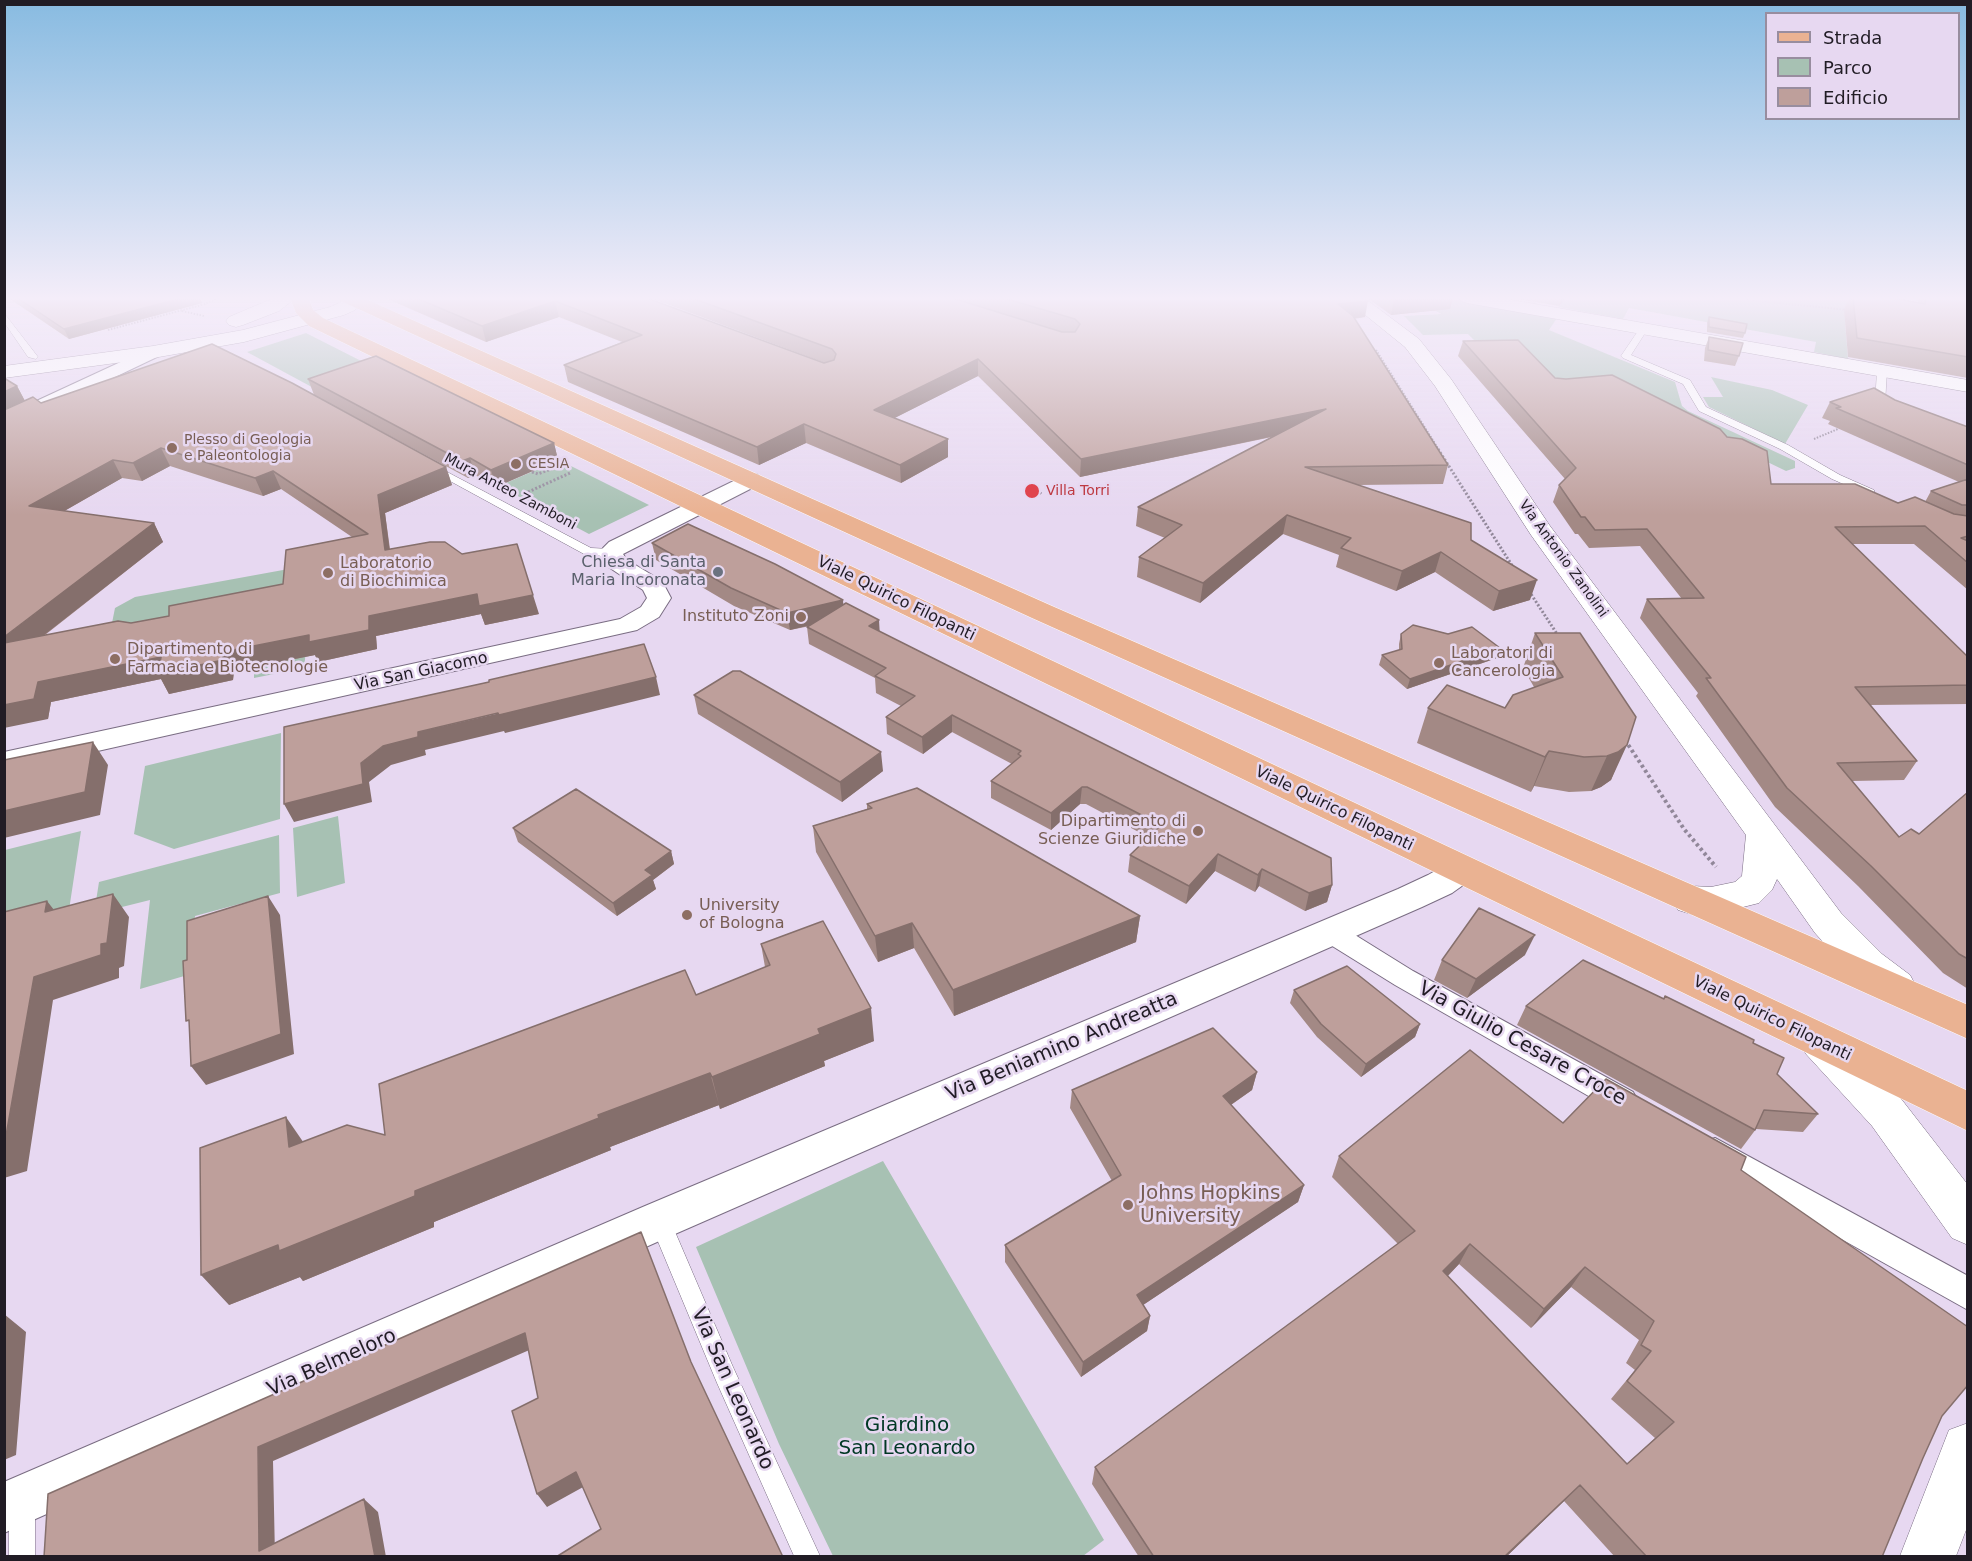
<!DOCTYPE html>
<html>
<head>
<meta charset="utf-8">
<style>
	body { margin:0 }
	#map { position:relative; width:1972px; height:1561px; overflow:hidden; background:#e7d8f1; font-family:"DejaVu Sans",sans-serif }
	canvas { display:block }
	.frame { position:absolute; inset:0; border:6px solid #211c25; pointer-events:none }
	.legend { position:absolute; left:1765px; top:12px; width:195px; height:108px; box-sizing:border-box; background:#e7d8f1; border:2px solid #988d9f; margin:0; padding:8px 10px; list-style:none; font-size:18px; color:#211c25 }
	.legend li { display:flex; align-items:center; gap:12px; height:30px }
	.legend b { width:30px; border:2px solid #988d9f }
</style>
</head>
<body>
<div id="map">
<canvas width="1972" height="1561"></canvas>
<div class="frame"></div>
<ul class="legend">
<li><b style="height:8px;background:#eab292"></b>Strada</li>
<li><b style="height:16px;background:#a7c1b3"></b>Parco</li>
<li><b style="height:16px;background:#be9f9b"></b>Edificio</li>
</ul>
</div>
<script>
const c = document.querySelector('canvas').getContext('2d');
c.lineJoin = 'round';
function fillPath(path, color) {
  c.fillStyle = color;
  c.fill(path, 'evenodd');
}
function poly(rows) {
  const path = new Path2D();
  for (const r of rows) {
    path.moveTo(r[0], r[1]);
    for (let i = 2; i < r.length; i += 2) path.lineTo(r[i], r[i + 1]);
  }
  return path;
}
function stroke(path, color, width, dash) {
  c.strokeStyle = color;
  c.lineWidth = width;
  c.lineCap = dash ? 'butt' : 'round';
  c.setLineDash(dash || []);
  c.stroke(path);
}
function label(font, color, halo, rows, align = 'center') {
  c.font = font + ' "DejaVu Sans",sans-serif';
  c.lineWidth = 5;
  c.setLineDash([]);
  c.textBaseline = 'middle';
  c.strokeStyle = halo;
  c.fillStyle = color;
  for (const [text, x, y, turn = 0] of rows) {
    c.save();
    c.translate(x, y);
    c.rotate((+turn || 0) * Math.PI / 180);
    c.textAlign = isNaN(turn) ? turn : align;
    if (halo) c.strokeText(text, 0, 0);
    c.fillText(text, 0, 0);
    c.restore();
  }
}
fillPath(poly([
	[1412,297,1447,297,1557,318,1549,330,1675,382,1682,406,1688,411,1795,461,1795,468,1786,471,1654,407,1548,383,1483,343,1474,340,1468,334,1423,335,1404,316,1441,314],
	[1551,297,1883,297,1845,321,1848,359,1814,352,1816,342,1629,308,1623,319,1558,307,1561,304],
	[306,333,381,371,321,392,247,352],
	[1711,377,1772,390,1808,405,1785,444,1709,407,1703,397,1723,397],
	[559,460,649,505,589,534,499,486],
	[294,568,312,597,304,668,254,678,254,667,111,628,115,608,135,597],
	[281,733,280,819,174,849,134,834,145,766],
	[338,816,345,883,297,897,293,828],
	[81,831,69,910,5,927,5,850],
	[279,835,280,893,195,916,191,974,140,989,150,900,94,914,99,882],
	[883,1161,1104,1540,1083,1556,833,1556,779,1444,696,1247]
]), '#a7c1b3');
const service = poly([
	[4,313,38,357,36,359,28,357,4,322,4,313],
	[1640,328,1647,330,1631,355,1690,380,1706,407,1788,445,1840,475,1874,490,1874,494,1866,494,1832,479,1780,449,1699,411,1683,384,1623,358,1621,356,1640,328],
	[1882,368,1887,371,1885,403,1890,408,1885,411,1875,404,1877,371,1882,368],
	[432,464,591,548,611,549,617,553,611,557,584,554,428,469,428,465,432,464],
	[660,1210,667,1213,733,1367,820,1556,794,1556,717,1383,649,1220,653,1213,660,1210],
	[22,1493,31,1497,35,1506,35,1556,9,1556,9,1506,13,1497,22,1493]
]);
const pedestrian = poly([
	[1330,922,1339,925,1413,971,1633,1092,1638,1101,1633,1110,1623,1114,1613,1110,1395,985,1321,939,1317,932,1321,925,1330,922],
	[1715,1138,1968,1276,1968,1310,1704,1162,1700,1152,1704,1142,1715,1138]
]);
const minor = poly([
	[153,347,159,348,162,352,159,356,4,430,4,416,153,347],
	[750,473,758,475,761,480,758,485,623,554,627,560,662,581,671,598,659,617,637,630,4,772,4,752,620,619,641,607,647,598,643,590,604,564,599,553,603,548,609,542,750,473],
	[1462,858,1473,862,1478,870,1473,878,1452,893,1422,907,675,1234,4,1533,4,1482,645,1206,1398,889,1428,875,1451,862,1462,858]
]);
const tertiary = poly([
	[276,297,297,297,279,311,243,325,236,327,229,325,226,321,229,317,276,297],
	[345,297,361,297,362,299,355,310,344,315,244,342,153,358,4,378,4,366,153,346,243,330,330,307,341,302,345,297],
	[1343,297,1363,297,1419,339,1451,379,1550,526,1841,913,1882,954,1910,975,1916,986,1910,997,1896,1002,1882,997,1854,976,1815,933,1777,879,1772,890,1759,903,1711,915,1691,914,1678,910,1673,900,1678,890,1691,886,1711,887,1735,882,1742,876,1746,835,1531,535,1435,386,1405,347,1343,297],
	[1458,297,1495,297,1968,380,1968,392,1467,303,1461,301,1458,297],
	[1820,1025,1834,1030,1902,1100,1968,1185,1968,1245,1952,1238,1872,1126,1806,1054,1800,1042,1806,1030,1820,1025],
	[1968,1423,1968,1525,1956,1556,1900,1556,1949,1430,1968,1423]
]);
const primary = poly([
	[290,297,308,297,313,310,323,318,1968,1091,1968,1131,309,326,296,313,290,297],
	[338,297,361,297,1052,606,1968,1005,1968,1039,1032,618,341,301,338,297]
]);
stroke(service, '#7a6d83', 1);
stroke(pedestrian, '#7a6d83', 2);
stroke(minor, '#7a6d83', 2);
stroke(tertiary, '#7a6d83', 1);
stroke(primary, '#fff', 1);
stroke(poly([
	[1720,297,1848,310],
	[182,311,204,316],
	[108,330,205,304,219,297],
	[1376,350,1439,450],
	[1814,439,1838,429]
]), '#918799', 2, [1.5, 1.5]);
stroke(poly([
	[1438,449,1513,567],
	[532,472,538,474,556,467],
	[1035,487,1041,494],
	[528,492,570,473],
	[1529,591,1559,637]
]), '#918799', 3, [2, 2]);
stroke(poly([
	[1625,740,1684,829,1716,867]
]), '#918799', 4, [3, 3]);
fillPath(service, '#fff');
fillPath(pedestrian, '#fff');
fillPath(minor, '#fff');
fillPath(tertiary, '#fff');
fillPath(primary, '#eab292');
fillPath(poly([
	[7,297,200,297,202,303,69,339],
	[383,297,644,297,824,363,825,363,648,297,1362,297,1365,317,1354,319,1448,465,1443,484,1358,485,1471,540,1530,600,1493,611,1435,572,1396,591,1336,567,1339,555,1283,534,1200,603,1137,577,1139,557,1165,538,1136,526,1138,507,1272,437,1080,477,978,376,894,418,948,439,948,457,901,483,806,443,759,465,568,382,564,365,622,342,559,317,486,342],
	[1366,297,1453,297,1450,309,1391,315],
	[1506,297,1567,297,1559,306],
	[1850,297,1886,297,1918,302,1918,297,1968,297,1968,378,1848,357,1844,309],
	[1709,317,1745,333,1743,338,1707,332,1707,322],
	[1709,337,1739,356,1735,366,1704,361,1705,348],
	[1463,341,1555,378,1771,484,1898,503,1925,502,1931,491,1959,482,1828,424,1830,421,1822,418,1830,402,1895,400,1968,427,1968,590,1914,544,1852,544,1968,657,1968,704,1871,705,1917,761,1904,780,1852,781,1899,837,1919,834,1968,792,1968,989,1943,973,1858,886,1775,807,1696,696,1698,693,1640,618,1647,599,1682,599,1640,546,1589,548,1578,534,1575,534,1553,502,1559,485,1565,479,1458,356],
	[308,379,554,443,558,460,496,487,475,475,468,478,314,395],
	[17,386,25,401,446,467,452,485,385,513,390,549,539,614,485,625,481,614,376,636,377,649,318,662,315,655,234,671,233,680,169,694,161,679,51,702,48,719],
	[170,466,263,496,281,489,352,537,283,584,169,616,131,623,45,635,163,542,154,523,64,511,122,478,142,481],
	[652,543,843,600,843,605,880,632,1332,885,1327,902,1305,911,1259,886,1255,892,1215,871,1186,904,1128,872,1130,855,1148,837,1086,804,1080,804,1051,830,991,798,991,781,1012,764,952,732,923,754,887,734,886,717,901,706,876,693,875,678,809,644,807,627,810,626,790,630,734,606,656,560],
	[1535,633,1636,717,1611,780,1601,787,1591,791,1569,792,1534,786,1531,792,1417,743,1428,708,1505,708,1534,687,1523,668],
	[1401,634,1500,648,1497,658,1407,689,1379,665,1382,655,1399,650,1399,644],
	[694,695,883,771,842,802,698,714],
	[867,804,1140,916,1136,942,954,1016,914,948,878,962,816,852,813,826,867,809],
	[513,828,671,851,674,864,653,880,656,889,617,916,518,842],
	[761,944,874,1041,824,1061,825,1066,720,1109,719,1105,610,1147,611,1150,434,1222,434,1227,303,1281,300,1277,229,1305,303,1142,385,1135,696,995,765,967],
	[1525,955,1467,998,1434,980,1442,960],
	[1294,990,1420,1024,1415,1037,1361,1077,1317,1037,1290,1003],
	[1665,996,1753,1043,1777,1074,1818,1114,1803,1132,1756,1129,1741,1149,1517,1025,1526,1006,1663,999],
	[1257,1072,1252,1090,1231,1105,1304,1185,1298,1202,1143,1305,1150,1316,1147,1331,1081,1377,1005,1262,1005,1245,1112,1181,1070,1108,1072,1090],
	[1563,1123,1741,1170,1942,1416,1923,1458,1882,1557,1615,1557,1564,1501,1506,1557,1139,1557,1092,1484,1095,1467,1398,1244,1332,1177,1339,1156],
	[1459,1264,1531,1328,1571,1287,1639,1340,1626,1363,1635,1370,1611,1399,1655,1438,1627,1464,1448,1276]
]), '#a38985');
fillPath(poly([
	[186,297,200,297,202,303,69,339,64,329],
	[1416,297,1453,297,1450,309,1391,315,1394,299],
	[1562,297,1567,297,1559,306],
	[555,301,559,317,486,342,482,326],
	[1368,301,1365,317,1335,320,1338,304],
	[978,359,978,376,875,428,874,410],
	[17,386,26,403,4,413,4,392],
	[1326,409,1322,426,1080,477,1081,459],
	[804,424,806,443,759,465,757,447],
	[948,439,948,457,901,483,900,465],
	[554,443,558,460,496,487,491,470],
	[161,448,170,466,142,481,133,463],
	[470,458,475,475,468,478,462,461],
	[113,460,122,478,40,525,29,506],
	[446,467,452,485,385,513,392,569,385,550,378,495],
	[273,471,281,489,263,496,255,478],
	[1287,515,1283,534,1200,603,1203,583],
	[154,523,163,542,7,664,4,660,4,637],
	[1441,552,1435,572,1396,591,1402,571],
	[1537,580,1530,600,1493,611,1499,591],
	[477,594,533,595,539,614,485,625,481,614,376,636,377,649,318,662,315,655,234,671,233,680,169,694,161,679,51,702,48,719,4,728,4,705,38,682,161,657,223,652,369,616],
	[843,600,844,617,790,630,787,613],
	[879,620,880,637,869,626],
	[1500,648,1497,658,1407,689,1410,679],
	[656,677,660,695,505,733,504,731,425,750,426,755,391,765,369,782,372,802,294,822,284,804,361,763,383,746,418,732],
	[952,715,952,732,923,754,922,737],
	[93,742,108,765,100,815,4,838,4,811],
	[1627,745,1611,780,1601,787,1591,791,1607,756],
	[1549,751,1534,786,1531,792,1545,757],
	[881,752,883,771,842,802,840,782],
	[1082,787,1080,804,1051,830,1051,813],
	[671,851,674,864,653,880,656,889,617,916,613,903,645,870],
	[1218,854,1215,871,1186,904,1189,886],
	[1262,869,1259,886,1255,892,1258,875],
	[1332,885,1327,902,1305,911,1309,893],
	[113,894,129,917,124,966,119,968,119,978,53,1000,27,1171,4,1178,4,1147,34,977,101,944],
	[268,896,280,915,294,1054,206,1085,191,1066],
	[47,901,65,924,45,912],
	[1140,916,1136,942,954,1016,953,990],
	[912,923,914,948,878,962,875,936],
	[1535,935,1525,955,1467,998,1476,979],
	[871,1008,874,1041,824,1061,825,1066,720,1109,712,1077,818,1029],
	[1420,1024,1415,1037,1361,1077,1366,1064],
	[1257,1072,1252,1090,1219,1113,1223,1096],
	[710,1073,719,1105,610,1147,611,1150,434,1222,434,1227,303,1281,300,1277,229,1305,201,1275,415,1191,598,1115],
	[286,1117,308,1149,289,1147],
	[1304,1185,1298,1202,1134,1311,1137,1295],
	[1470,1244,1459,1264,1433,1291,1443,1271],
	[1585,1267,1571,1287,1531,1328,1544,1309],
	[4,1314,26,1332,16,1455,4,1460],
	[1150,1316,1147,1331,1081,1377,1083,1362],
	[525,1333,534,1348,273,1461,275,1557,259,1551,258,1447],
	[576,1472,585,1486,547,1507,537,1494],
	[1580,1485,1564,1501,1506,1557,1504,1557],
	[364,1499,378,1512,386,1557,375,1557]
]), '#856f6c');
const building = poly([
	[16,297,186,297,64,329,16,297],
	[414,297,644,297,824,363,834,360,836,354,832,349,689,297,949,297,1062,332,1075,332,1080,324,1075,319,1000,297,1362,297,1368,301,1338,304,1353,316,1448,465,1305,467,1471,523,1471,540,1537,580,1499,591,1441,552,1402,571,1341,548,1351,538,1287,515,1203,583,1139,557,1182,525,1138,507,1326,409,1081,459,978,359,874,410,948,439,900,465,804,424,757,447,564,365,642,335,555,301,482,326,414,297],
	[1391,297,1416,297,1394,299,1391,297],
	[1853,297,1886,297,1925,304,1926,297,1968,297,1968,357,1857,338,1853,297],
	[1709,317,1747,324,1745,333,1709,327,1709,317],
	[1709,337,1743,343,1739,356,1708,350,1709,337],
	[1518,340,1555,378,1566,379,1612,375,1720,429,1727,437,1742,439,1767,451,1771,484,1855,484,1898,503,1915,497,1954,514,1968,516,1968,536,1961,538,1968,541,1968,563,1925,526,1835,527,1968,657,1968,685,1855,687,1917,761,1837,763,1899,837,1911,829,1919,834,1968,792,1968,959,1959,954,1871,866,1787,788,1706,678,1711,678,1647,599,1704,598,1647,529,1595,530,1585,517,1581,517,1559,485,1576,468,1463,341,1518,340],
	[212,344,292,383,446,467,378,495,385,550,430,542,445,542,462,554,517,544,533,595,479,606,477,594,369,616,369,630,309,642,309,635,223,652,223,660,158,674,161,657,38,682,34,699,4,705,4,643,118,621,131,623,169,616,169,606,283,584,286,550,368,534,273,471,255,478,161,448,133,463,113,460,29,506,154,523,4,637,4,410,33,397,41,403,212,344],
	[376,356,554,443,491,470,470,458,462,461,308,379,376,356],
	[4,378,17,386,4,392,4,378],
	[1874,388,1895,400,1968,427,1968,465,1836,408,1841,407,1830,402,1874,388],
	[1968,479,1968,505,1962,505,1931,491,1968,479],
	[688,524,775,564,843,600,787,613,731,588,652,543,688,524],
	[846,603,879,620,869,626,1331,858,1332,885,1309,893,1262,869,1258,875,1218,854,1189,886,1130,855,1161,825,1087,787,1082,787,1051,813,991,781,1021,756,1018,754,1021,751,952,715,922,737,886,717,915,696,875,676,886,668,807,627,846,603],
	[1413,625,1448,634,1472,627,1500,648,1410,679,1382,655,1402,649,1401,634,1413,625],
	[1535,633,1580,633,1636,717,1627,745,1618,752,1607,756,1584,757,1549,751,1545,757,1428,708,1447,685,1505,708,1513,695,1563,677,1535,633],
	[644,644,656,677,499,715,498,713,418,732,418,737,383,746,361,763,363,784,284,804,284,727,489,682,489,680,644,644],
	[733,671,740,671,881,752,840,782,694,695,733,671],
	[93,742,85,792,4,811,4,760,93,742],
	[917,788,1140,916,953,990,912,923,875,936,813,826,872,808,867,804,917,788],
	[576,789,671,851,645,870,652,875,613,903,513,828,576,789],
	[113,894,107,943,101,944,101,955,34,977,4,1147,4,912,47,901,45,912,113,894],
	[268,896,281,1034,191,1066,189,1020,186,1021,183,961,187,960,187,921,268,896],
	[1479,908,1535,935,1476,979,1442,960,1479,908],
	[823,921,871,1008,818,1029,820,1034,712,1077,710,1073,598,1115,599,1118,415,1191,415,1196,279,1251,278,1245,201,1275,200,1148,286,1117,289,1147,347,1125,385,1135,379,1084,685,970,696,995,770,965,761,944,823,921],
	[1583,960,1664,999,1665,996,1754,1040,1753,1043,1784,1058,1777,1074,1818,1114,1764,1110,1755,1130,1526,1006,1583,960],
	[1347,966,1420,1024,1366,1064,1321,1024,1294,990,1347,966],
	[1213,1028,1257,1072,1223,1096,1304,1185,1137,1295,1150,1316,1083,1362,1005,1245,1121,1175,1072,1090,1213,1028],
	[1470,1050,1563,1123,1606,1079,1746,1157,1741,1170,1968,1327,1968,1385,1942,1416,1923,1458,1882,1557,1647,1557,1580,1485,1504,1557,1154,1557,1095,1467,1415,1231,1339,1156,1470,1050],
	[1470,1244,1544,1309,1585,1267,1654,1321,1641,1345,1651,1351,1627,1381,1674,1422,1627,1464,1443,1271,1470,1244],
	[641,1232,691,1362,783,1557,556,1557,601,1529,576,1472,537,1494,512,1411,538,1398,525,1333,258,1447,259,1551,364,1499,375,1557,44,1557,48,1494,641,1232]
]);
fillPath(building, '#be9f9b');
stroke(building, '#856f6c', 1.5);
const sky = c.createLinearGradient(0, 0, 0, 515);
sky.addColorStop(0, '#88bbe1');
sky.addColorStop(0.58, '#f4edf9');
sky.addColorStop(1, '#f4edf900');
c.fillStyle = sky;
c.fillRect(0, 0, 1972, 515);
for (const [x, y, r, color] of [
	[172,448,6,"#8d6e63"],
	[516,464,6,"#8d6e63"],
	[1032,491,8,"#e0444e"],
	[718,572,6,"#6b7280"],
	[328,573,6,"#8d6e63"],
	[801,617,6,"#8d6e63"],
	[115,659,6,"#8d6e63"],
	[1439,663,6,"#8d6e63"],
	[1198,831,6,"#8d6e63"],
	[687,915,6,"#8d6e63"],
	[1128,1205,6,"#8d6e63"]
]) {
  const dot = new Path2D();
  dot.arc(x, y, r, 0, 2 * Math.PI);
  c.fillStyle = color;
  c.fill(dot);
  stroke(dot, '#e7d8f1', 2);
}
label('14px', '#785e54', '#e7d8f1', [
	["Plesso di Geologia",184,440],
	["e Paleontologia",184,456],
	["CESIA",528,464]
], 'left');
label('14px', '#be3a42', '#e7d8f1', [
	["Villa Torri",1046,491]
], 'left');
label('14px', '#211c25', '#e7d8f1', [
	["Mura Anteo Zamboni",510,492,28],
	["Via Antonio Zanolini",1563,559,54]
]);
label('16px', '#5b616d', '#e7d8f1', [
	["Chiesa di Santa",706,563],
	["Maria Incoronata",706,581]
], 'right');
label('16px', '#785e54', '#e7d8f1', [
	["Laboratorio",340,564],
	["di Biochimica",340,582],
	["Instituto Zoni",789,617,"right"],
	["Dipartimento di",127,650],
	["Farmacia e Biotecnologie",127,668],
	["Laboratori di",1451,654],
	["Cancerologia",1451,672],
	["Dipartimento di",1186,822,"right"],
	["Scienze Giuridiche",1186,840,"right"],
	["University",699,906],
	["of Bologna",699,924]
], 'left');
label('16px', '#211c25', '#e7d8f1', [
	["Viale Quirico Filopanti",896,599,26],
	["Via San Giacomo",421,672,-12],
	["Viale Quirico Filopanti",1334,809,26],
	["Viale Quirico Filopanti",1772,1019,26]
]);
label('20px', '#211c25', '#e7d8f1', [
	["Via Giulio Cesare Croce",1522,1044,29],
	["Via Beniamino Andreatta",1062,1047,-23],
	["Via Belmeloro",332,1363,-24],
	["Via San Leonardo",732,1389,66]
]);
label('20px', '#785e54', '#e7d8f1', [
	["Johns Hopkins",1140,1194],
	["University",1140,1217]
], 'left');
label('20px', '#003824', '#e7d8f1', [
	["Giardino",907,1426],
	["San Leonardo",907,1449]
]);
</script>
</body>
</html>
